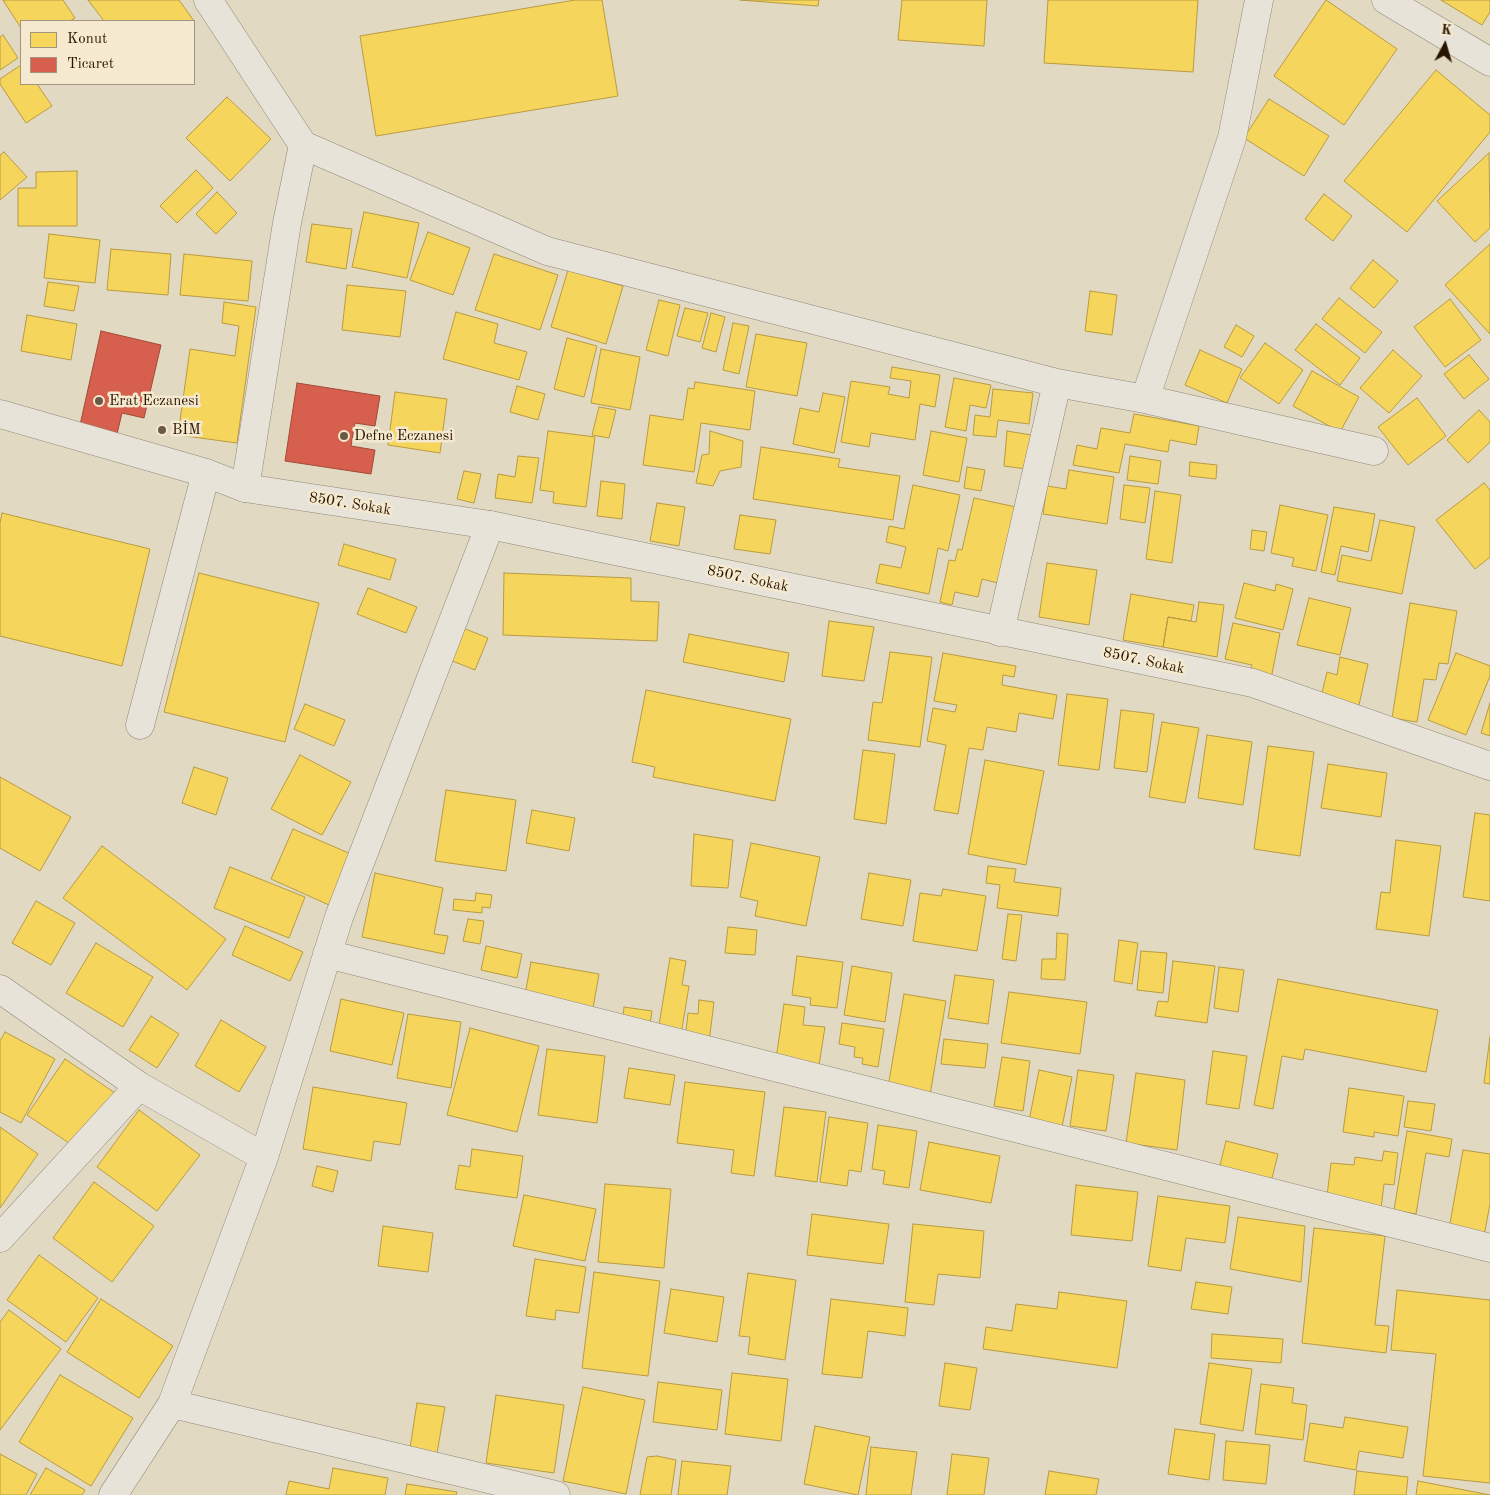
<!DOCTYPE html>
<html>
<head>
<meta charset="utf-8">
<style>
	body { margin:0 }
	#map { position:relative; width:1490px; height:1495px; overflow:hidden; background:#e2d9c3; font-family:"Old Standard TT",serif }
	canvas { display:block }
	.legend { position:absolute; left:20px; top:20px; width:175px; height:65px; box-sizing:border-box; background:#f5ead0; border:1px solid #a3947d; margin:0; padding:6px 9px; list-style:none; font-size:15px; color:#291400 }
	.legend li { display:flex; align-items:center; gap:10px; height:25px }
	.legend b { width:25px; border:1px solid #a3947d }
	.north { position:absolute; left:1420px; top:20px; width:50px; height:50px; -webkit-text-stroke:4px #f5ead0; paint-order:stroke; rotate:6deg; font-size:14px; font-weight:700; line-height:20px; text-align:center; color:#291400 }
	.north::after { content:''; display:block; margin:auto; width:18px; height:22px; background:#291400; clip-path:polygon(50% 0,100% 100%,50% 72%,0 100%) }
</style>
</head>
<body>
<div id="map">
<canvas width="1490" height="1495"></canvas>
<ul class="legend">
<li><b style="height:14px;background:#f6d55c"></b>Konut</li>
<li><b style="height:14px;background:#d6604d"></b>Ticaret</li>
</ul>
<div class="north">K</div>
</div>
<script>
const c = document.querySelector('canvas').getContext('2d');
c.lineJoin = 'round';
function fillPath(path, color) {
  c.fillStyle = color;
  c.fill(path, 'evenodd');
}
function poly(rows) {
  const path = new Path2D();
  for (const r of rows) {
    path.moveTo(r[0], r[1]);
    for (let i = 2; i < r.length; i += 2) path.lineTo(r[i], r[i + 1]);
  }
  return path;
}
function stroke(path, color, width, dash) {
  c.strokeStyle = color;
  c.lineWidth = width;
  c.lineCap = dash ? 'butt' : 'round';
  c.setLineDash(dash || []);
  c.stroke(path);
}
function label(font, color, halo, rows, align = 'center') {
  c.font = font + ' "Old Standard TT",serif';
  c.lineWidth = 5;
  c.setLineDash([]);
  c.textBaseline = 'middle';
  c.strokeStyle = halo;
  c.fillStyle = color;
  for (const [text, x, y, turn = 0] of rows) {
    c.save();
    c.translate(x, y);
    c.rotate((+turn || 0) * Math.PI / 180);
    c.textAlign = isNaN(turn) ? turn : align;
    if (halo) c.strokeText(text, 0, 0);
    c.fillText(text, 0, 0);
    c.restore();
  }
}
const homes = poly([
	[3,0,63,0,75,18,70,21,21,21,21,28,3,0],
	[88,0,179,0,194,21,104,21,88,0],
	[575,0,602,0,618,96,376,136,360,36,575,0],
	[740,0,819,0,818,6,740,0],
	[902,0,987,0,984,46,898,40,902,0],
	[1048,0,1198,0,1193,72,1044,63,1048,0],
	[1326,0,1397,49,1344,125,1274,76,1326,0],
	[1441,0,1490,0,1490,12,1482,25,1441,0],
	[3,35,18,58,0,70,0,37,3,35],
	[21,65,21,84,37,84,52,106,26,123,0,84,0,79,21,65],
	[1436,70,1490,115,1490,132,1407,232,1344,181,1436,70],
	[227,97,271,139,230,181,186,138,227,97],
	[1269,99,1329,136,1304,176,1244,138,1269,99],
	[4,152,27,177,0,200,0,155,4,152],
	[1489,153,1490,228,1475,242,1437,201,1489,153],
	[196,170,213,188,177,223,160,206,196,170],
	[77,171,77,226,18,226,18,188,36,188,36,172,77,171],
	[217,192,237,213,216,234,196,214,217,192],
	[1324,194,1352,216,1333,241,1305,219,1324,194],
	[364,212,419,223,407,278,352,267,364,212],
	[312,224,352,229,346,269,306,262,312,224],
	[428,232,470,248,453,295,410,280,428,232],
	[49,234,100,240,95,283,44,278,49,234],
	[1490,244,1490,334,1445,285,1490,244],
	[111,249,171,254,168,295,107,290,111,249],
	[184,254,252,261,248,301,180,295,184,254],
	[494,254,558,275,540,330,475,310,494,254],
	[1373,260,1398,281,1374,308,1350,288,1373,260],
	[568,270,623,286,606,344,551,327,568,270],
	[48,282,79,286,74,311,44,306,48,282],
	[347,285,406,291,400,337,342,330,347,285],
	[1090,291,1117,295,1112,335,1085,331,1090,291],
	[1339,298,1382,332,1365,353,1322,319,1339,298],
	[1450,299,1481,340,1445,367,1414,327,1450,299],
	[659,300,680,305,668,356,646,350,659,300],
	[224,302,256,307,237,443,178,435,190,349,235,356,239,326,222,323,224,302],
	[685,308,708,313,700,342,677,336,685,308],
	[456,312,498,324,494,343,527,352,519,380,443,359,456,312],
	[711,313,725,317,716,352,702,348,711,313],
	[27,315,77,324,71,360,21,351,27,315],
	[733,323,749,326,739,374,723,370,733,323],
	[1316,324,1360,358,1340,385,1295,350,1316,324],
	[1236,325,1254,336,1242,357,1224,347,1236,325],
	[756,334,807,343,797,396,746,387,756,334],
	[567,338,597,346,584,397,554,389,567,338],
	[1265,343,1303,370,1279,404,1240,378,1265,343],
	[601,349,640,357,630,410,591,403,601,349],
	[1200,350,1242,369,1227,403,1185,385,1200,350],
	[1393,350,1422,376,1389,413,1360,388,1393,350],
	[1469,355,1489,379,1464,399,1444,374,1469,355],
	[892,367,940,375,935,407,920,404,915,440,871,433,869,447,841,442,851,381,890,387,888,394,909,398,911,381,890,378,892,367],
	[1312,371,1359,397,1340,432,1293,406,1312,371],
	[954,378,991,385,986,408,970,405,966,431,945,427,954,378],
	[695,382,755,391,750,430,701,423,694,472,643,465,650,415,683,420,688,388,694,389,695,382],
	[517,386,545,394,538,420,510,412,517,386],
	[993,389,1033,393,1029,424,998,420,996,437,973,435,975,415,990,417,993,389],
	[395,392,447,399,440,453,388,445,395,392],
	[823,393,845,397,834,453,793,444,800,408,819,412,823,393],
	[1417,398,1446,436,1408,465,1378,427,1417,398],
	[599,407,616,410,609,438,592,435,599,407],
	[1479,410,1490,422,1490,442,1468,463,1447,440,1479,410],
	[1134,414,1199,426,1196,445,1170,440,1168,452,1125,444,1119,473,1073,465,1077,445,1097,449,1101,428,1130,433,1134,414],
	[548,431,595,437,586,507,553,503,554,492,540,490,548,431],
	[710,431,743,441,741,467,720,471,713,486,696,483,702,455,709,454,710,431],
	[931,431,967,438,959,482,923,475,931,431],
	[1007,431,1031,435,1026,469,1004,466,1007,431],
	[761,447,840,459,838,467,900,476,893,520,753,499,761,447],
	[518,456,539,458,532,503,495,498,498,474,515,477,518,456],
	[1130,456,1161,461,1158,484,1127,480,1130,456],
	[1190,462,1217,465,1216,479,1189,476,1190,462],
	[967,467,985,470,981,491,964,488,967,467],
	[1069,470,1114,477,1107,524,1043,514,1047,486,1066,489,1069,470],
	[464,471,481,474,474,503,457,499,464,471],
	[601,481,625,484,622,519,597,516,601,481],
	[1484,483,1490,490,1490,557,1475,569,1436,520,1484,483],
	[913,485,960,495,948,551,938,548,929,594,876,583,880,564,901,568,906,547,886,542,889,526,904,529,913,485],
	[1124,485,1150,488,1145,523,1120,519,1124,485],
	[1155,491,1181,495,1172,563,1146,559,1155,491],
	[974,498,1016,507,998,583,982,579,978,597,955,592,952,605,940,602,949,560,955,561,958,549,962,550,974,498],
	[657,503,685,507,679,546,650,541,657,503],
	[1280,505,1328,515,1316,571,1292,566,1294,558,1271,553,1280,505],
	[1334,507,1375,514,1368,552,1341,546,1335,575,1321,572,1334,507],
	[2,513,150,549,122,666,0,636,0,523,2,513],
	[740,515,776,520,770,554,734,549,740,515],
	[1380,520,1415,527,1402,594,1337,581,1342,555,1371,561,1380,520],
	[1252,530,1267,532,1264,551,1250,549,1252,530],
	[344,544,396,559,390,580,338,565,344,544],
	[1047,563,1097,570,1089,625,1039,617,1047,563],
	[199,573,319,603,285,742,164,712,199,573],
	[504,573,631,578,631,601,659,602,657,641,503,635,504,573],
	[1244,583,1275,591,1276,584,1293,589,1283,630,1235,618,1244,583],
	[368,588,417,607,406,633,357,614,368,588],
	[1131,594,1194,605,1191,621,1168,617,1163,647,1123,640,1131,594],
	[1309,598,1351,608,1340,655,1297,645,1309,598],
	[1199,602,1224,605,1217,657,1163,647,1168,617,1196,622,1199,602],
	[1410,603,1457,611,1448,664,1439,663,1436,680,1424,679,1417,722,1392,718,1410,603],
	[829,621,874,627,864,681,822,676,829,621],
	[1233,623,1280,633,1271,679,1250,674,1252,665,1225,659,1233,623],
	[463,628,488,638,475,670,450,660,463,628],
	[689,634,789,653,784,682,683,662,689,634],
	[890,652,932,657,920,747,868,740,873,702,882,703,890,652],
	[943,653,1016,666,1014,677,1003,675,1002,685,1057,695,1053,719,1019,713,1016,732,987,727,983,750,969,748,958,814,934,810,946,745,927,741,933,708,955,712,957,705,934,701,943,653],
	[1456,653,1490,666,1490,676,1466,735,1428,720,1456,653],
	[1340,657,1368,664,1359,705,1321,697,1327,672,1337,675,1340,657],
	[646,690,791,719,775,801,653,777,655,767,632,762,646,690],
	[1067,694,1108,699,1099,770,1058,765,1067,694],
	[1490,703,1490,736,1481,733,1490,703],
	[305,704,345,720,334,746,294,729,305,704],
	[1121,710,1154,714,1147,772,1114,768,1121,710],
	[1162,722,1199,728,1185,803,1149,797,1162,722],
	[1207,735,1252,742,1243,805,1198,798,1207,735],
	[1268,746,1314,752,1300,856,1254,849,1268,746],
	[863,750,895,754,886,824,854,819,863,750],
	[300,755,351,782,322,835,271,809,300,755],
	[985,760,1044,771,1026,865,968,854,985,760],
	[1328,764,1387,773,1381,817,1321,808,1328,764],
	[194,767,228,778,216,815,182,803,194,767],
	[0,777,71,817,40,871,0,848,0,777],
	[446,790,516,800,506,871,435,861,446,790],
	[532,810,575,818,569,851,526,843,532,810],
	[1475,813,1490,815,1490,901,1463,897,1475,813],
	[293,829,351,854,329,905,271,879,293,829],
	[694,834,733,840,728,888,691,886,694,834],
	[1396,840,1441,846,1429,936,1376,929,1381,892,1390,893,1396,840],
	[751,843,820,857,806,926,755,916,758,901,740,897,751,843],
	[102,846,226,939,187,990,63,898,102,846],
	[988,866,1016,869,1014,882,1061,888,1058,916,997,908,1000,885,986,883,988,866],
	[230,867,305,897,289,938,214,908,230,867],
	[375,873,443,888,434,934,448,936,444,954,362,937,375,873],
	[869,873,911,880,903,926,861,919,869,873],
	[943,889,986,896,977,951,913,941,920,893,941,896,943,889],
	[476,893,492,895,490,908,482,907,482,913,453,910,454,899,475,901,476,893],
	[36,901,75,923,51,965,12,943,36,901],
	[1008,914,1022,915,1016,961,1002,959,1008,914],
	[468,919,484,921,480,944,463,941,468,919],
	[245,926,303,952,290,981,232,955,245,926],
	[728,927,757,930,755,955,725,953,728,927],
	[1057,933,1068,934,1065,980,1041,979,1042,959,1056,959,1057,933],
	[1119,940,1138,943,1132,984,1114,981,1119,940],
	[96,943,153,977,123,1027,66,993,96,943],
	[486,946,522,954,517,978,481,970,486,946],
	[1141,951,1167,953,1163,993,1137,990,1141,951],
	[797,956,843,962,837,1008,810,1005,811,998,792,995,797,956],
	[670,958,686,961,682,985,689,986,681,1035,658,1031,670,958],
	[1173,961,1215,966,1207,1023,1155,1016,1158,1001,1168,1002,1173,961],
	[531,962,599,974,593,1008,525,995,531,962],
	[852,966,892,973,885,1022,844,1015,852,966],
	[1219,967,1244,970,1238,1012,1214,1008,1219,967],
	[955,975,994,980,988,1024,948,1018,955,975],
	[1278,979,1438,1010,1426,1072,1305,1049,1303,1060,1282,1056,1273,1109,1254,1105,1278,979],
	[1009,992,1087,1002,1080,1054,1001,1043,1009,992],
	[904,994,946,1001,930,1095,888,1087,904,994],
	[341,999,404,1013,392,1065,330,1051,341,999],
	[699,1000,714,1002,709,1042,685,1039,688,1013,698,1014,699,1000],
	[784,1004,805,1007,803,1025,825,1027,819,1065,776,1059,784,1004],
	[624,1007,652,1011,649,1031,622,1027,624,1007],
	[408,1014,461,1022,451,1088,397,1078,408,1014],
	[151,1016,179,1034,157,1068,129,1050,151,1016],
	[221,1020,266,1047,239,1092,195,1066,221,1020],
	[842,1023,884,1029,878,1067,862,1064,863,1058,854,1057,855,1047,839,1044,842,1023],
	[470,1028,539,1046,517,1132,447,1115,470,1028],
	[5,1032,55,1059,21,1123,0,1112,0,1041,5,1032],
	[1490,1037,1490,1084,1484,1083,1490,1037],
	[944,1039,988,1044,985,1068,941,1064,944,1039],
	[547,1049,605,1056,597,1123,538,1115,547,1049],
	[1213,1051,1247,1056,1239,1109,1206,1104,1213,1051],
	[1002,1057,1030,1061,1023,1111,994,1106,1002,1057],
	[65,1059,115,1093,78,1149,27,1115,65,1059],
	[629,1068,675,1075,670,1105,624,1098,629,1068],
	[1039,1070,1072,1077,1062,1127,1029,1121,1039,1070],
	[1078,1070,1114,1075,1106,1131,1070,1126,1078,1070],
	[1136,1073,1185,1080,1177,1150,1126,1143,1136,1073],
	[685,1082,765,1092,754,1176,731,1173,734,1150,677,1143,685,1082],
	[313,1087,407,1103,400,1145,374,1141,371,1161,303,1149,313,1087],
	[1349,1088,1404,1096,1398,1136,1374,1132,1374,1137,1343,1132,1349,1088],
	[1408,1101,1435,1104,1431,1131,1404,1127,1408,1101],
	[784,1107,826,1112,817,1182,775,1176,784,1107],
	[139,1110,200,1155,157,1211,97,1167,139,1110],
	[829,1117,868,1123,861,1172,849,1170,847,1186,820,1182,829,1117],
	[878,1125,917,1131,909,1188,883,1184,885,1171,872,1169,878,1125],
	[0,1127,38,1154,0,1208,0,1127],
	[1407,1131,1452,1139,1449,1157,1426,1153,1416,1214,1394,1210,1407,1131],
	[1226,1141,1278,1154,1270,1186,1218,1173,1226,1141],
	[929,1142,1000,1156,991,1203,920,1190,929,1142],
	[472,1149,523,1156,517,1198,455,1189,459,1165,470,1167,472,1149],
	[1463,1150,1490,1154,1490,1204,1484,1236,1449,1229,1463,1150],
	[1384,1151,1398,1153,1394,1185,1384,1184,1381,1209,1326,1204,1331,1163,1354,1165,1355,1157,1382,1161,1384,1151],
	[317,1166,338,1171,333,1192,312,1186,317,1166],
	[94,1182,154,1226,112,1282,53,1238,94,1182],
	[605,1184,671,1189,664,1268,598,1262,605,1184],
	[1076,1185,1138,1192,1132,1241,1071,1235,1076,1185],
	[524,1195,596,1209,585,1261,513,1246,524,1195],
	[1158,1196,1230,1206,1225,1243,1186,1238,1181,1271,1148,1266,1158,1196],
	[812,1214,889,1224,883,1264,807,1255,812,1214],
	[1238,1217,1305,1226,1301,1282,1230,1269,1238,1217],
	[913,1224,984,1231,980,1278,938,1274,934,1305,905,1302,913,1224],
	[383,1226,433,1233,428,1272,378,1266,383,1226],
	[1314,1228,1385,1236,1375,1325,1389,1326,1386,1353,1302,1343,1314,1228],
	[39,1255,98,1298,66,1342,7,1300,39,1255],
	[535,1259,586,1267,579,1313,556,1310,555,1320,526,1316,535,1259],
	[594,1272,660,1281,648,1376,582,1368,594,1272],
	[748,1273,796,1280,785,1360,748,1354,750,1337,739,1336,748,1273],
	[1196,1282,1232,1287,1228,1314,1191,1309,1196,1282],
	[671,1289,724,1297,717,1342,664,1333,671,1289],
	[1397,1290,1490,1300,1490,1483,1423,1476,1436,1354,1391,1350,1397,1290],
	[1059,1292,1127,1301,1117,1368,983,1349,986,1327,1012,1331,1016,1304,1057,1309,1059,1292],
	[101,1299,173,1346,139,1398,67,1352,101,1299],
	[831,1299,908,1308,905,1336,868,1331,862,1378,822,1374,831,1299],
	[9,1310,61,1349,0,1430,0,1322,9,1310],
	[1212,1334,1283,1339,1281,1363,1211,1358,1212,1334],
	[945,1363,977,1368,970,1410,939,1406,945,1363],
	[1209,1363,1252,1369,1243,1431,1200,1424,1209,1363],
	[732,1373,788,1379,781,1441,725,1434,732,1373],
	[60,1375,133,1418,91,1486,19,1442,60,1375],
	[658,1382,722,1390,717,1430,653,1422,658,1382],
	[1261,1384,1294,1388,1292,1403,1307,1405,1303,1440,1255,1434,1261,1384],
	[583,1387,645,1400,626,1494,563,1481,583,1387],
	[496,1395,564,1405,554,1473,486,1463,496,1395],
	[417,1403,445,1407,437,1453,410,1448,417,1403],
	[1345,1417,1408,1427,1403,1458,1359,1451,1356,1470,1304,1461,1310,1423,1343,1428,1345,1417],
	[815,1426,870,1437,858,1495,804,1484,815,1426],
	[1175,1429,1215,1434,1209,1480,1168,1474,1175,1429],
	[1226,1441,1270,1445,1266,1484,1223,1480,1226,1441],
	[871,1447,917,1452,911,1495,866,1495,871,1447],
	[0,1454,37,1474,26,1495,0,1495,0,1454],
	[952,1454,989,1458,984,1495,947,1495,952,1454],
	[657,1456,676,1460,671,1495,640,1495,647,1457,657,1456],
	[682,1461,731,1466,727,1495,678,1495,682,1461],
	[46,1468,85,1490,82,1495,30,1495,46,1468],
	[333,1468,388,1478,385,1495,286,1495,289,1481,329,1489,333,1468],
	[1049,1471,1099,1479,1096,1495,1045,1495,1049,1471],
	[1357,1471,1408,1477,1406,1495,1354,1495,1357,1471],
	[1418,1481,1490,1495,1416,1495,1418,1481],
	[407,1484,457,1492,456,1495,405,1495,407,1484]
]);
fillPath(homes, '#f6d55c');
stroke(homes, '#b89b40', 1);
const shops = poly([
	[101,331,161,345,144,418,122,413,117,434,80,425,101,331],
	[297,383,380,396,375,426,355,423,351,446,375,450,371,474,285,461,297,383]
]);
fillPath(shops, '#d6604d');
stroke(shops, '#a24936', 1);
const minor = poly([
	[208,0,303,145,547,251,1057,383,1145,399,1374,451],
	[1145,399,1232,138,1259,0],
	[245,488,287,223,303,145],
	[1000,632,1057,383],
	[140,725,206,473],
	[327,954,1490,1248],
	[0,989,139,1086,264,1157],
	[0,1238,139,1086],
	[172,1404,556,1495],
	[113,1495,172,1404,264,1157,339,917,490,525]
]);
const tertiary = poly([
	[1386,0,1490,62],
	[0,414,206,473,245,488,490,525,1253,683,1490,766]
]);
stroke(minor, '#908879', 29);
stroke(tertiary, '#908879', 29);
stroke(minor, '#e8e3d8', 28);
stroke(tertiary, '#e8e3d8', 28);
for (const [x, y, r, color] of [
	[99,401,5,"#6a5944"],
	[162,430,5,"#6a5944"],
	[344,436,5,"#6a5944"]
]) {
  const dot = new Path2D();
  dot.arc(x, y, r, 0, 2 * Math.PI);
  c.fillStyle = color;
  c.fill(dot);
  stroke(dot, '#f5ead0', 2);
}
label('15px', '#291400', '#f5ead0', [
	["Erat Eczanesi",109,401],
	["BİM",172,430],
	["Defne Eczanesi",354,436]
], 'left');
label('15px', '#291400', '#f5ead0', [
	["8507. Sokak",350,504,9],
	["8507. Sokak",748,579,12],
	["8507. Sokak",1144,661,12]
]);
</script>
</body>
</html>
